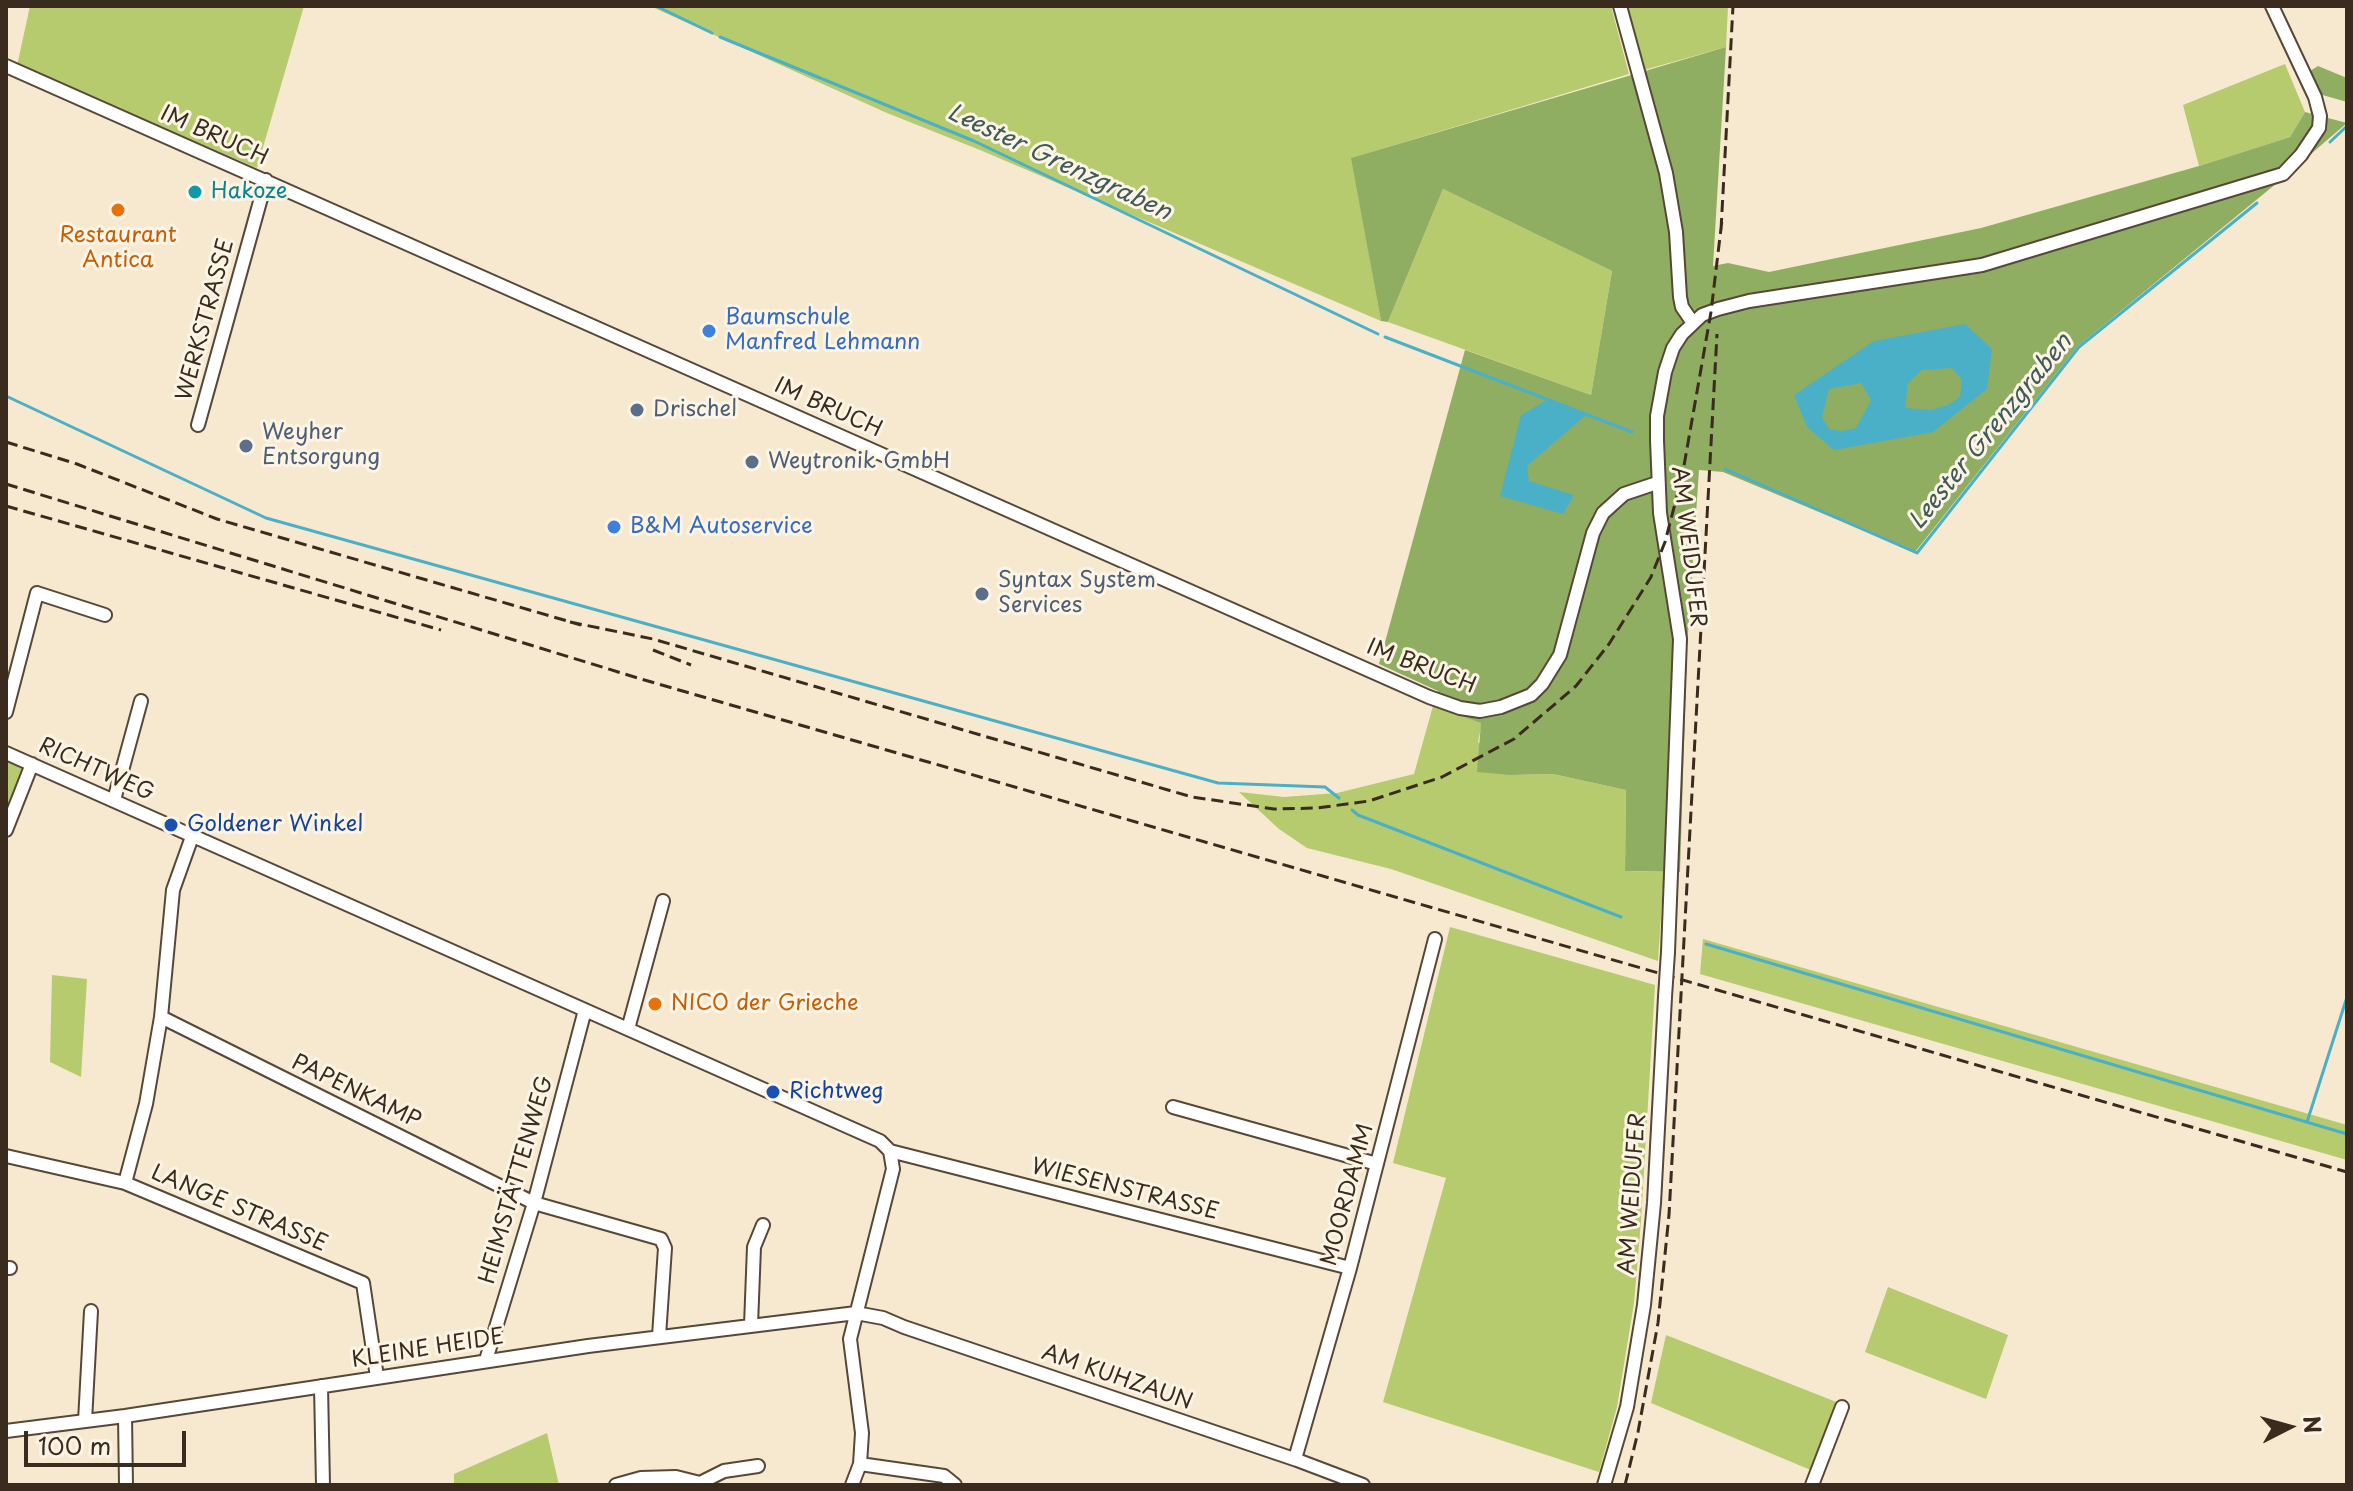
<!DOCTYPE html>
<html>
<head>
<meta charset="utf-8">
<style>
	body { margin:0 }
	#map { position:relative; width:2353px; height:1491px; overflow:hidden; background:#f6e9d0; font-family:"Playpen Sans",sans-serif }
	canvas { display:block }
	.frame { position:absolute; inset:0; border:8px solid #3b2a1e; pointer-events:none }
	.north { position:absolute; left:2249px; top:1387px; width:80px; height:80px; -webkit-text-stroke:6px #fcf5e5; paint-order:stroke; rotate:84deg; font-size:22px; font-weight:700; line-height:32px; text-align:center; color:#3b2a1e }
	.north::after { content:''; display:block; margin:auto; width:28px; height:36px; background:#3b2a1e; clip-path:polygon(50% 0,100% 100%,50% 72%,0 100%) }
	.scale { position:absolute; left:24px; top:1431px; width:162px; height:36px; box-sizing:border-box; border:4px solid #3b2a1e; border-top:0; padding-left:10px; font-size:24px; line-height:28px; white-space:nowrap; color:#3b2a1e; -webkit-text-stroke:6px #fcf5e5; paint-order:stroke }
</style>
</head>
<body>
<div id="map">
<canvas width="2353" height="1491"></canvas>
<div class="frame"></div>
<div class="north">N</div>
<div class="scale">100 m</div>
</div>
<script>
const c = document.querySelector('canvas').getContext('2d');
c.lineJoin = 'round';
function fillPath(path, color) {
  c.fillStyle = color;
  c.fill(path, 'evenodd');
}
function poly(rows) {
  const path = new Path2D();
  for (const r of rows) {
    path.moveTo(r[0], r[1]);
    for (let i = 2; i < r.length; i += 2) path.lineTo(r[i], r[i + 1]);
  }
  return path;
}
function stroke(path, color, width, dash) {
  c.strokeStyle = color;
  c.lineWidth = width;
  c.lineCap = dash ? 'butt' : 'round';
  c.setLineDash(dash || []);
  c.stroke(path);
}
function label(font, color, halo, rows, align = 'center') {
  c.font = font + ' "Playpen Sans",sans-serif';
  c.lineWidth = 6;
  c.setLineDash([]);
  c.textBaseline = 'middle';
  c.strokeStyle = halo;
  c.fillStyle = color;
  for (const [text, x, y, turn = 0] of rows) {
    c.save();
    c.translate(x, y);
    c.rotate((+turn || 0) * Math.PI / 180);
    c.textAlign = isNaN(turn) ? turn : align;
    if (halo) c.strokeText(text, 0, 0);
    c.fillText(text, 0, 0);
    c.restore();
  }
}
fillPath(poly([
	[30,6,304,6,257,168,17,66],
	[650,6,1611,6,1629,74,1352,158,1381,321,980,150,887,113],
	[1621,6,1728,6,1726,47,1637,72],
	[2285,64,2305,112,2290,137,2199,166,2183,105],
	[1443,189,1612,271,1591,395,1388,322],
	[1433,706,1482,723,1478,742,1511,775,1553,774,1626,790,1625,871,1664,872,1658,961,1391,869,1307,848,1279,829,1239,792,1284,797,1337,793,1414,774],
	[6,760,27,769,6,816],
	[1450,927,1655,985,1641,1221,1634,1303,1617,1407,1599,1472,1383,1402,1446,1178,1393,1163],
	[1703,939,2347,1125,2347,1160,1700,974],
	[52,975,87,979,81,1077,50,1062],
	[1888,1287,2008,1335,1986,1399,1865,1352],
	[1666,1335,1839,1403,1813,1471,1651,1403],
	[547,1433,559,1485,454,1485,454,1474]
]), '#b6ca6e');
fillPath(poly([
	[1726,47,1713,266,1728,263,1769,272,1981,228,2199,166,2290,137,2305,112,2347,123,2277,183,2078,346,1915,552,1723,472,1699,470,1687,648,1680,872,1625,871,1626,790,1553,774,1511,775,1477,772,1481,723,1433,706,1438,691,1379,664,1465,350,1591,395,1612,271,1443,189,1388,322,1381,321,1351,158],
	[2318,66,2347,78,2347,102,2319,94,2307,73]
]), '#90ae61');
fillPath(poly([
	[1965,324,1992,349,1987,389,1933,432,1834,450,1807,427,1794,395,1874,341],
	[1952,368,1962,380,1960,397,1948,405,1931,410,1905,408,1908,383,1922,370],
	[1861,383,1871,400,1856,428,1841,431,1829,429,1822,417,1829,389],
	[1547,400,1586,415,1527,466,1529,481,1574,495,1563,514,1500,496,1521,415]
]), '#49b0c8');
stroke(poly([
	[656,6,712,33],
	[720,37,974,141,1378,334],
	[2330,142,2347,126],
	[1385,337,1632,432],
	[6,396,266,518,1218,783,1325,787,1339,798],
	[1725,469,1917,553,2079,347,2257,203],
	[1352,810,1358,815,1621,917],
	[1706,944,2347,1134],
	[2307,1122,2347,997]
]), '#49b0c8', 3);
const minor = poly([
	[1620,6,1666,173,1676,232,1680,297,1682,307,1693,323],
	[6,66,1429,697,1460,708,1480,711,1501,707,1531,695,1542,684,1560,655,1593,533,1603,513,1624,494,1657,483],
	[198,425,266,180],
	[6,712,37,593,105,615],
	[6,753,880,1141,890,1151,893,1169,850,1339,862,1433,860,1464,852,1485],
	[114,800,141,701],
	[6,830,32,764],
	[1668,952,1680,639,1660,513,1657,440,1657,416,1665,372,1673,348,1682,334,1702,315,1718,309,1749,301,1982,265,2283,174,2301,155,2319,128,2320,116,2315,97,2272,6],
	[161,1017,534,1203,661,1239,665,1248,659,1336],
	[628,1029,663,901],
	[1173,1107,1377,1164],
	[890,1151,1350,1268],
	[6,1156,125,1183,363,1283,377,1377],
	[125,1183,146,1104,161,1017,173,890,193,834],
	[6,1268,10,1268],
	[751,1325,754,1247,763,1225],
	[486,1360,534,1203,585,1010],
	[321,1386,323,1485],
	[125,1416,126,1485],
	[85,1421,91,1311],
	[6,1431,125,1416,588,1346,856,1313,883,1318,904,1327,1297,1460,1363,1485],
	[1295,1459,1350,1268,1435,939],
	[860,1464,944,1476,955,1485],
	[616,1485,641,1478,676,1477,700,1483,724,1471,758,1466],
	[1604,1485,1627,1407,1644,1305,1654,1203,1665,997],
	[1812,1485,1842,1407]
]);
stroke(minor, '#574739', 16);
stroke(minor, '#fff', 12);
stroke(poly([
	[1721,230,1733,6],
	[6,442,77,464,217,519,581,625],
	[6,484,641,679,2347,1172],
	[6,506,441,630],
	[570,622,653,639,1192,797,1274,809,1317,808,1369,801,1442,777,1514,739,1576,686,1609,644,1651,577,1665,542,1682,477,1711,312,1722,220],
	[653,650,691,665],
	[1625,1485,1638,1432,1658,1323,1669,1215,1717,334]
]), '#3b2a1e', 3, [12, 6]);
const minorBridge = poly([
	[1665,997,1668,952]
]);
stroke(minorBridge, '#574739', 16, []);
stroke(minorBridge, '#fff', 12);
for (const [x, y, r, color] of [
	[195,192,8,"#0f9aa8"],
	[118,210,8,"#e8710a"],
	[709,331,8,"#3f7fe0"],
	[637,410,8,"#5c6f8a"],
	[246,446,8,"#5c6f8a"],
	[752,462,8,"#5c6f8a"],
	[614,527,8,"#3f7fe0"],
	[982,594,8,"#5c6f8a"],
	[171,825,8,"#1a4fb4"],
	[655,1004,8,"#e8710a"],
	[773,1092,8,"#1a4fb4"]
]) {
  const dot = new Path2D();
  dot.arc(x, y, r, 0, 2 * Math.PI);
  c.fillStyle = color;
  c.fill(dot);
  stroke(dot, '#fcf5e5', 3);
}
label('22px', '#3b2a1e', '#fcf5e5', [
	["IM BRUCH",214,136,24],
	["WERKSTRASSE",206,320,-75],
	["IM BRUCH",828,408,24],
	["AM WEIDUFER",1688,547,83],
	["IM BRUCH",1421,667,21],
	["RICHTWEG",96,770,24],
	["PAPENKAMP",356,1092,26],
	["HEIMSTÄTTENWEG",517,1180,-74],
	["WIESENSTRASSE",1125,1190,14],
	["AM WEIDUFER",1633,1194,-86],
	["MOORDAMM",1348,1195,-75],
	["LANGE STRASSE",239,1209,23],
	["KLEINE HEIDE",428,1349,-9],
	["AM KUHZAUN",1117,1378,19]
]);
label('22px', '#0d838f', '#fcf5e5', [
	["Hakoze",211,192]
], 'left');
label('22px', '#c56008', '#fcf5e5', [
	["Restaurant",118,236],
	["Antica",118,261],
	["NICO der Grieche",671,1004,"left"]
]);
label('22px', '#366cbe', '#fcf5e5', [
	["Baumschule",725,318],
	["Manfred Lehmann",725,343],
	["B&M Autoservice",630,527]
], 'left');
label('22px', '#4e5e75', '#fcf5e5', [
	["Drischel",653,410],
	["Weyher",262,433],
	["Entsorgung",262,458],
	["Weytronik GmbH",768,462],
	["Syntax System",998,581],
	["Services",998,606]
], 'left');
label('22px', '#164399', '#fcf5e5', [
	["Goldener Winkel",187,825],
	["Richtweg",789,1092]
], 'left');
label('italic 24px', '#40595a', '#fcf5e5', [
	["Leester Grenzgraben",1059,163,25],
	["Leester Grenzgraben",1991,432,-51]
]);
</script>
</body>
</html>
